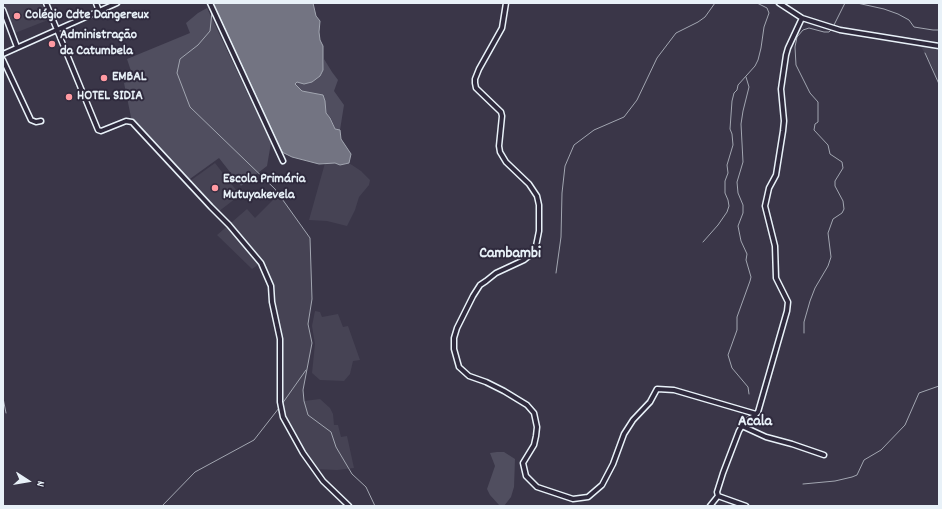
<!DOCTYPE html>
<html>
<head>
<meta charset="utf-8">
<style>
	body { margin:0 }
	#map { position:relative; width:942px; height:509px; overflow:hidden; background:#3a3648; font-family:Dekko,sans-serif }
	canvas { display:block }
	.frame { position:absolute; inset:0; border:4px solid #e8f1f8; pointer-events:none }
	.north { position:absolute; left:8px; top:461px; width:40px; height:40px; -webkit-text-stroke:3px #2f2a3d; paint-order:stroke; rotate:102deg; font-size:11px; font-weight:700; line-height:16px; text-align:center; color:#e8f1f8 }
	.north::after { content:''; display:block; margin:auto; width:14px; height:18px; background:#e8f1f8; clip-path:polygon(50% 0,100% 100%,50% 72%,0 100%) }
</style>
</head>
<body>
<div id="map">
<canvas width="942" height="509"></canvas>
<div class="frame"></div>
<div class="north">N</div>
</div>
<script>
const c = document.querySelector('canvas').getContext('2d');
c.lineJoin = 'round';
function fillPath(path, color) {
  c.fillStyle = color;
  c.fill(path, 'evenodd');
}
function poly(rows) {
  const path = new Path2D();
  for (const r of rows) {
    path.moveTo(r[0], r[1]);
    for (let i = 2; i < r.length; i += 2) path.lineTo(r[i], r[i + 1]);
  }
  return path;
}
function stroke(path, color, width, dash) {
  c.strokeStyle = color;
  c.lineWidth = width;
  c.lineCap = dash ? 'butt' : 'round';
  c.setLineDash(dash || []);
  c.stroke(path);
}
function label(font, color, halo, rows, align = 'center') {
  c.font = font + ' Dekko,sans-serif';
  c.lineWidth = 4;
  c.setLineDash([]);
  c.textBaseline = 'middle';
  c.strokeStyle = halo;
  c.fillStyle = color;
  for (const [text, x, y, turn = 0] of rows) {
    c.save();
    c.translate(x, y);
    c.rotate((+turn || 0) * Math.PI / 180);
    c.textAlign = isNaN(turn) ? turn : align;
    if (halo) c.strokeText(text, 0, 0);
    c.fillText(text, 0, 0);
    c.restore();
  }
}
fillPath(poly([
	[3,3,41,3,48,20,15,33],
	[920,45,939,48,939,84,930,62],
	[215,163,240,195,218,212,190,181],
	[325,163,335,163,340,165,349,163,361,171,370,180,369,185,359,197,355,210,347,226,327,221,309,220],
	[279,194,310,238,312,299,308,324,312,343,303,390,304,401,320,399,330,408,333,414,334,425,338,425,341,437,347,436,354,468,337,470,315,469,303,453,283,417,280,406,281,351,271,286,261,263,252,269,217,235,247,209,255,218],
	[315,311,320,312,322,317,338,314,343,327,348,326,360,360,353,361,350,374,344,381,320,380,312,373,315,344,312,326]
]), '#464354');
fillPath(poly([
	[207,8,271,143,267,166,241,186,219,158,187,181,132,122,124,83,134,80,127,59,190,33,186,23,198,13],
	[324,59,332,72,338,80,334,91,344,105,340,130,335,129,331,118,326,113,325,101,323,96,302,91,294,84,297,82,312,82,320,76,323,70],
	[497,452,504,452,515,459,514,487,511,497,504,506,499,505,490,495,487,489,495,466,490,453]
]), '#504e5f');
const water = poly([
	[213,3,313,3,316,16,320,21,319,32,320,40,323,46,323,70,320,76,312,82,304,84,297,82,295,84,302,91,323,95,325,101,326,113,330,118,335,129,340,130,341,139,351,154,349,163,340,165,335,163,319,164,292,157,282,152,213,3]
]);
fillPath(water, '#737482');
stroke(water, '#a2a6b1', 1);
stroke(poly([
	[857,3,884,9,898,14,909,20,914,27,933,30,939,30],
	[212,12,210,31,198,45,180,59,177,73,190,107,275,189,310,238,312,299,308,324,312,343,303,390,304,401,308,415,331,432,336,447,352,474,366,487,375,506],
	[834,25,845,3],
	[925,53,939,84],
	[746,77,749,87,743,111,741,124,743,162,737,182,738,193,743,205,743,213,738,226,741,241,747,254,746,260,751,277,750,281,737,317,737,330,728,355,732,368,748,387,749,394],
	[703,242,718,225,727,212,729,206,728,200,725,193,725,181,728,173,727,165,733,145,732,134,730,129,732,101,734,93,737,90,738,85,755,66,758,60,761,48,764,27,769,13,767,8,757,3],
	[556,273,561,237,562,193,565,166,574,145,594,130,624,117,637,100,657,58,676,33,698,22,705,17,715,3],
	[804,333,804,322,810,301,815,288,828,266,831,257,828,233,833,219,842,213,844,209,843,201,835,186,835,181,843,168,842,162,830,154,828,145,814,130,815,124,818,122,818,102,810,93,796,65,795,47,797,37,803,30,809,28,824,32,829,32,831,30],
	[3,398,6,413],
	[282,404,306,370],
	[803,484,835,481,852,477,857,475,864,460,881,450,905,425,919,393,939,386],
	[162,506,195,472,254,440,279,408]
]), '#a2a6b1', 1);
const minor = poly([
	[46,3,98,130,101,131,126,121,132,122,211,207,229,225,261,263,271,286,272,302,280,339,280,402,283,417,303,453,323,481,349,506],
	[96,3,99,11],
	[210,3,283,161],
	[506,3,502,28,479,69,475,79,475,83,476,88,501,112,502,116,499,146,500,152,506,162,529,184,537,196,539,205,539,231,536,246,529,256,524,260,496,273,486,281,480,285,473,296,457,328,454,338,454,349,459,367,469,376,486,382,504,391,527,405,534,413,537,427,536,436,534,445,523,463,526,476,537,487,573,499,588,497,602,485,613,464,624,434,633,420,650,402,657,389,674,390,756,414,758,412,787,311,788,302,776,278,775,246,765,206,769,188,776,175,783,131,784,121,781,89,786,55,788,48,802,18],
	[779,3,802,18,840,30,939,46],
	[3,10,17,47],
	[3,54,117,3],
	[3,60,31,120,36,122,41,121],
	[742,426,766,437,792,444,824,455],
	[718,496,746,506],
	[710,506,718,496,717,492,723,473,739,431,742,426,756,414]
]);
stroke(minor, '#e8f1f8', 7);
stroke(minor, '#2f2a3d', 4);
for (const [x, y, r, color] of [
	[17,16,4,"#ff9aa2"],
	[52,44,4,"#ff9aa2"],
	[104,78,4,"#ff9aa2"],
	[69,97,4,"#ff9aa2"],
	[215,188,4,"#ff9aa2"]
]) {
  const dot = new Path2D();
  dot.arc(x, y, r, 0, 2 * Math.PI);
  c.fillStyle = color;
  c.fill(dot);
  stroke(dot, '#2f2a3d', 1.5);
}
label('bold 14px', '#e8f1f8', '#2f2a3d', [
	["Colégio Cdte Dangereux",25,16],
	["Administração",60,36],
	["da Catumbela",60,52],
	["EMBAL",112,78],
	["HOTEL SIDIA",77,97],
	["Escola Primária",223,180],
	["Mutuyakevela",223,196]
], 'left');
label('bold 16px', '#e8f1f8', '#2f2a3d', [
	["Cambambi",510,255],
	["Acala",755,423]
]);
</script>
</body>
</html>
